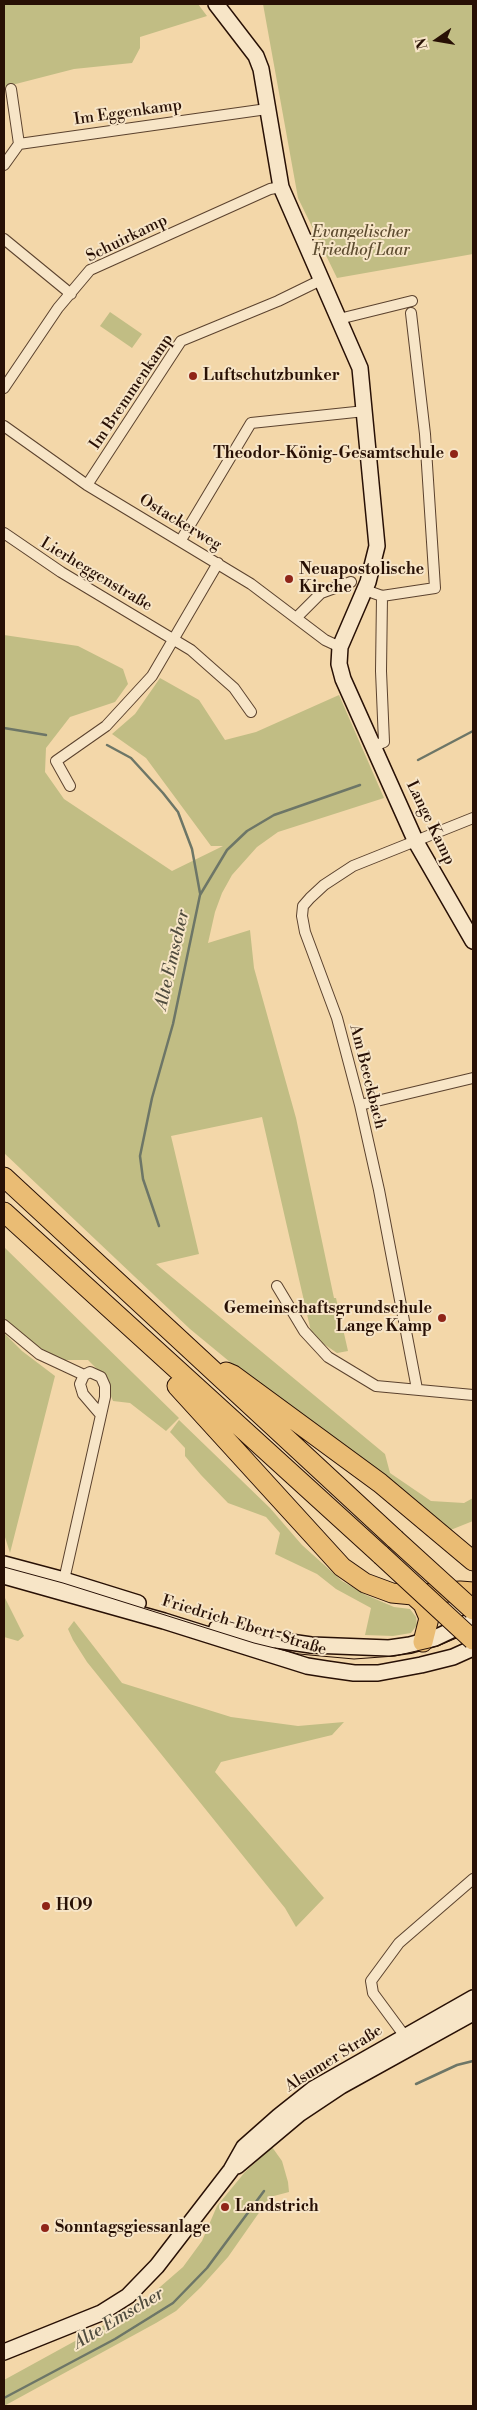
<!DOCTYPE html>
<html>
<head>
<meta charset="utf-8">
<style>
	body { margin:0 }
	#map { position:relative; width:477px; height:2410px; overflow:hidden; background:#f3d7a9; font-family:"Libre Bodoni",serif }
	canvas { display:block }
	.frame { position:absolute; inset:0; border:5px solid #281005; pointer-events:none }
	.north { position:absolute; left:412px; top:15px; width:50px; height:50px; -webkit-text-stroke:4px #f7e5c7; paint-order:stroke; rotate:257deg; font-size:14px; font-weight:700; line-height:20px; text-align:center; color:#281005 }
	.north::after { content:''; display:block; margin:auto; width:18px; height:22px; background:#281005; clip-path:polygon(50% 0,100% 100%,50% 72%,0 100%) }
</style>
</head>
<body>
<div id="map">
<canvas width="477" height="2410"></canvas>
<div class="frame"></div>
<div class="north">N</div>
</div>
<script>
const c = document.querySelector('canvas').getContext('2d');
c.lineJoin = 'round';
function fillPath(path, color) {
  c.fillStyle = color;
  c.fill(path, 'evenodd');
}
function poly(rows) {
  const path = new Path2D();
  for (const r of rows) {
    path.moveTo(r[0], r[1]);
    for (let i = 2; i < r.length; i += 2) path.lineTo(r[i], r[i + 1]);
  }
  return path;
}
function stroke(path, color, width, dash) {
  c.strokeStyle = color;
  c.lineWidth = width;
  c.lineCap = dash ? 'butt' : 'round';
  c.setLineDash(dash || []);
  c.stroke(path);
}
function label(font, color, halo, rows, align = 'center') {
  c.font = font + ' "Libre Bodoni",serif';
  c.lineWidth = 4;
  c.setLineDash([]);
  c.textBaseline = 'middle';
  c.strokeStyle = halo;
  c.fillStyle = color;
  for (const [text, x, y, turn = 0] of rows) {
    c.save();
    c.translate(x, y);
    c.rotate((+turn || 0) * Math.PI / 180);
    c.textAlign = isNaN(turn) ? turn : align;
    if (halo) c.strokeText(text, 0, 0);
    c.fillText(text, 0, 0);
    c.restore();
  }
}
fillPath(poly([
	[4,4,198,4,207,16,140,37,140,48,132,63,74,69,4,87],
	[263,4,473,4,473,254,337,278,298,198],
	[110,312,142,334,132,348,100,326],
	[4,635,78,646,123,669,128,684,115,702,70,717,46,748,45,772,64,799,172,871,223,846,211,846,146,758,112,734,135,714,160,678,199,700,225,740,256,732,339,695,384,798,278,832,257,847,232,875,222,893,215,912,208,943,250,930,254,968,296,1118,334,1298,336,1298,348,1351,337,1353,312,1336,262,1117,171,1136,199,1254,156,1264,385,1454,390,1473,431,1501,464,1503,473,1498,473,1521,448,1531,270,1395,190,1329,4,1153],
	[4,1247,179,1418,166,1431,130,1403,113,1401,102,1374,88,1360,61,1360,38,1348,4,1320],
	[4,1333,22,1351,55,1376,10,1553,4,1534],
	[179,1420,270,1508,302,1545,342,1581,366,1595,394,1607,410,1609,416,1617,417,1625,411,1633,393,1636,365,1635,371,1608,336,1589,317,1574,275,1554,280,1533,266,1517,228,1503,201,1475,185,1456,185,1448,170,1432],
	[4,1596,24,1636,18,1641,4,1637],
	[74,1621,122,1683,231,1717,298,1726,344,1722,332,1735,221,1762,215,1772,324,1898,296,1927,285,1908,87,1662,73,1640,68,1629],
	[272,2147,282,2161,288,2182,289,2192,270,2197,228,2257,201,2287,176,2311,156,2323,4,2406,4,2380,137,2307,183,2267,202,2241,217,2206,245,2172]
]), '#c1bd84');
stroke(poly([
	[4,728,46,735],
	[107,745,131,758,163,793,178,812,192,849,200,893],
	[418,760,473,731],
	[159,1226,143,1179,140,1156,152,1098,173,1024,200,895,227,850,247,831,274,815,360,785],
	[416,2084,457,2065,473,2061],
	[4,2398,115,2339,173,2303,207,2268,264,2191]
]), '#6d7667', 2.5);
const street = poly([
	[11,89,19,144],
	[4,165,19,144,267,109],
	[4,239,71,294],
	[339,319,412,301],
	[4,388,58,308,90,270,270,189,281,187],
	[4,426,87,485,251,584,325,640,340,647],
	[87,485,181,341,278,301,321,280],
	[4,533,61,572,191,650,234,688,251,712],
	[181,540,251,423,365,411],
	[365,590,382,596,381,671,384,742,374,746],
	[382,596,435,588,425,434,411,313],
	[297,617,321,593,351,582],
	[70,786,56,761,106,726,152,676,218,563],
	[360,1105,473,1078],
	[277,1286,304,1331,328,1357,376,1386,473,1395],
	[4,1325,39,1354,84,1375],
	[417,1389,379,1190,360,1105,337,1018,305,932,302,916,303,906,310,898,324,885,353,866,473,818],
	[62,1585,63,1583,64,1580,101,1415,105,1397,105,1386,101,1377,90,1372,84,1375,80,1384,83,1394,101,1415],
	[404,2035,373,1993,371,1981,399,1943,473,1879]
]);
const secondary = poly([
	[216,4,256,56,261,69,281,187,360,368,377,546,368,582,340,647,339,664,343,679,416,842,473,941],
	[4,1564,64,1580,138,1603],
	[4,1576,164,1621,307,1666,326,1669,354,1673,378,1673,421,1665,453,1657,473,1648],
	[217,1628,249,1636,311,1645,389,1648,410,1645,435,1638,473,1620],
	[237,2166,299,2114,341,2086,473,2013],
	[4,2352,101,2313,128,2296,157,2266,231,2170,244,2147,279,2116,313,2089,473,1998]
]);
const highway = poly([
	[4,1177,395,1539],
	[4,1212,381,1555],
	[226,1372,233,1375,380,1483,473,1561],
	[177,1386,342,1567,365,1583,392,1593,413,1595,460,1591,473,1592],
	[413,1595,423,1604,429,1618,423,1642]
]);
stroke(street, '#5b422e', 12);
stroke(secondary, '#281005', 18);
stroke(highway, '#281005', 21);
stroke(street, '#f7e5c7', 10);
stroke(secondary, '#f7e5c7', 15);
stroke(highway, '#eabc74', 19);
stroke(poly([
	[4,1567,63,1583,254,1643,299,1654,354,1659,395,1656,438,1646,473,1631]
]), '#281005', 1);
const highwayBridge = poly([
	[395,1539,473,1610],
	[381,1555,473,1640]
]);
stroke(highwayBridge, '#281005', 21, []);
stroke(highwayBridge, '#eabc74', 19);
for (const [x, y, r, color] of [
	[193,376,5,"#8f2418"],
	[454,454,5,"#8f2418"],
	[289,579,5,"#8f2418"],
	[442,1318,5,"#8f2418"],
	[46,1906,5,"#8f2418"],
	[225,2207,5,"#8f2418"],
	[45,2228,5,"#8f2418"]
]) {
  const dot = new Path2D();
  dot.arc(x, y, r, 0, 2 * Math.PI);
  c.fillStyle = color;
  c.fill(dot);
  stroke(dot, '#f7e5c7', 2);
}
label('16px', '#281005', '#f7e5c7', [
	["Im Eggenkamp",128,113,-8],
	["Schuirkamp",127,239,-26],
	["Im Bremmenkamp",132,392,-56],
	["Ostackerweg",180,523,31],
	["Lierheggenstraße",96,575,31],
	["Lange Kamp",430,823,64],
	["Am Beeckbach",367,1077,76],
	["Friedrich-Ebert-Straße",244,1626,17],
	["Alsumer Straße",334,2059,-32]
]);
label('italic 16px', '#5e4d31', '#f7e5c7', [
	["Evangelischer",361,233],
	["Friedhof Laar",361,251]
]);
label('bold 16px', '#281005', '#f7e5c7', [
	["Luftschutzbunker",203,376],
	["Theodor-König-Gesamtschule",444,454,"right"],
	["Neuapostolische",299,570],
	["Kirche",299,588],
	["Gemeinschaftsgrundschule",432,1309,"right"],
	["Lange Kamp",432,1327,"right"],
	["HO9",56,1906],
	["Landstrich",235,2207],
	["Sonntagsgiessanlage",55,2228]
], 'left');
label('italic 18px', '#504c3e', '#f7e5c7', [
	["Alte Emscher",173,960,-77],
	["Alte Emscher",119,2319,-31]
]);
</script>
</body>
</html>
